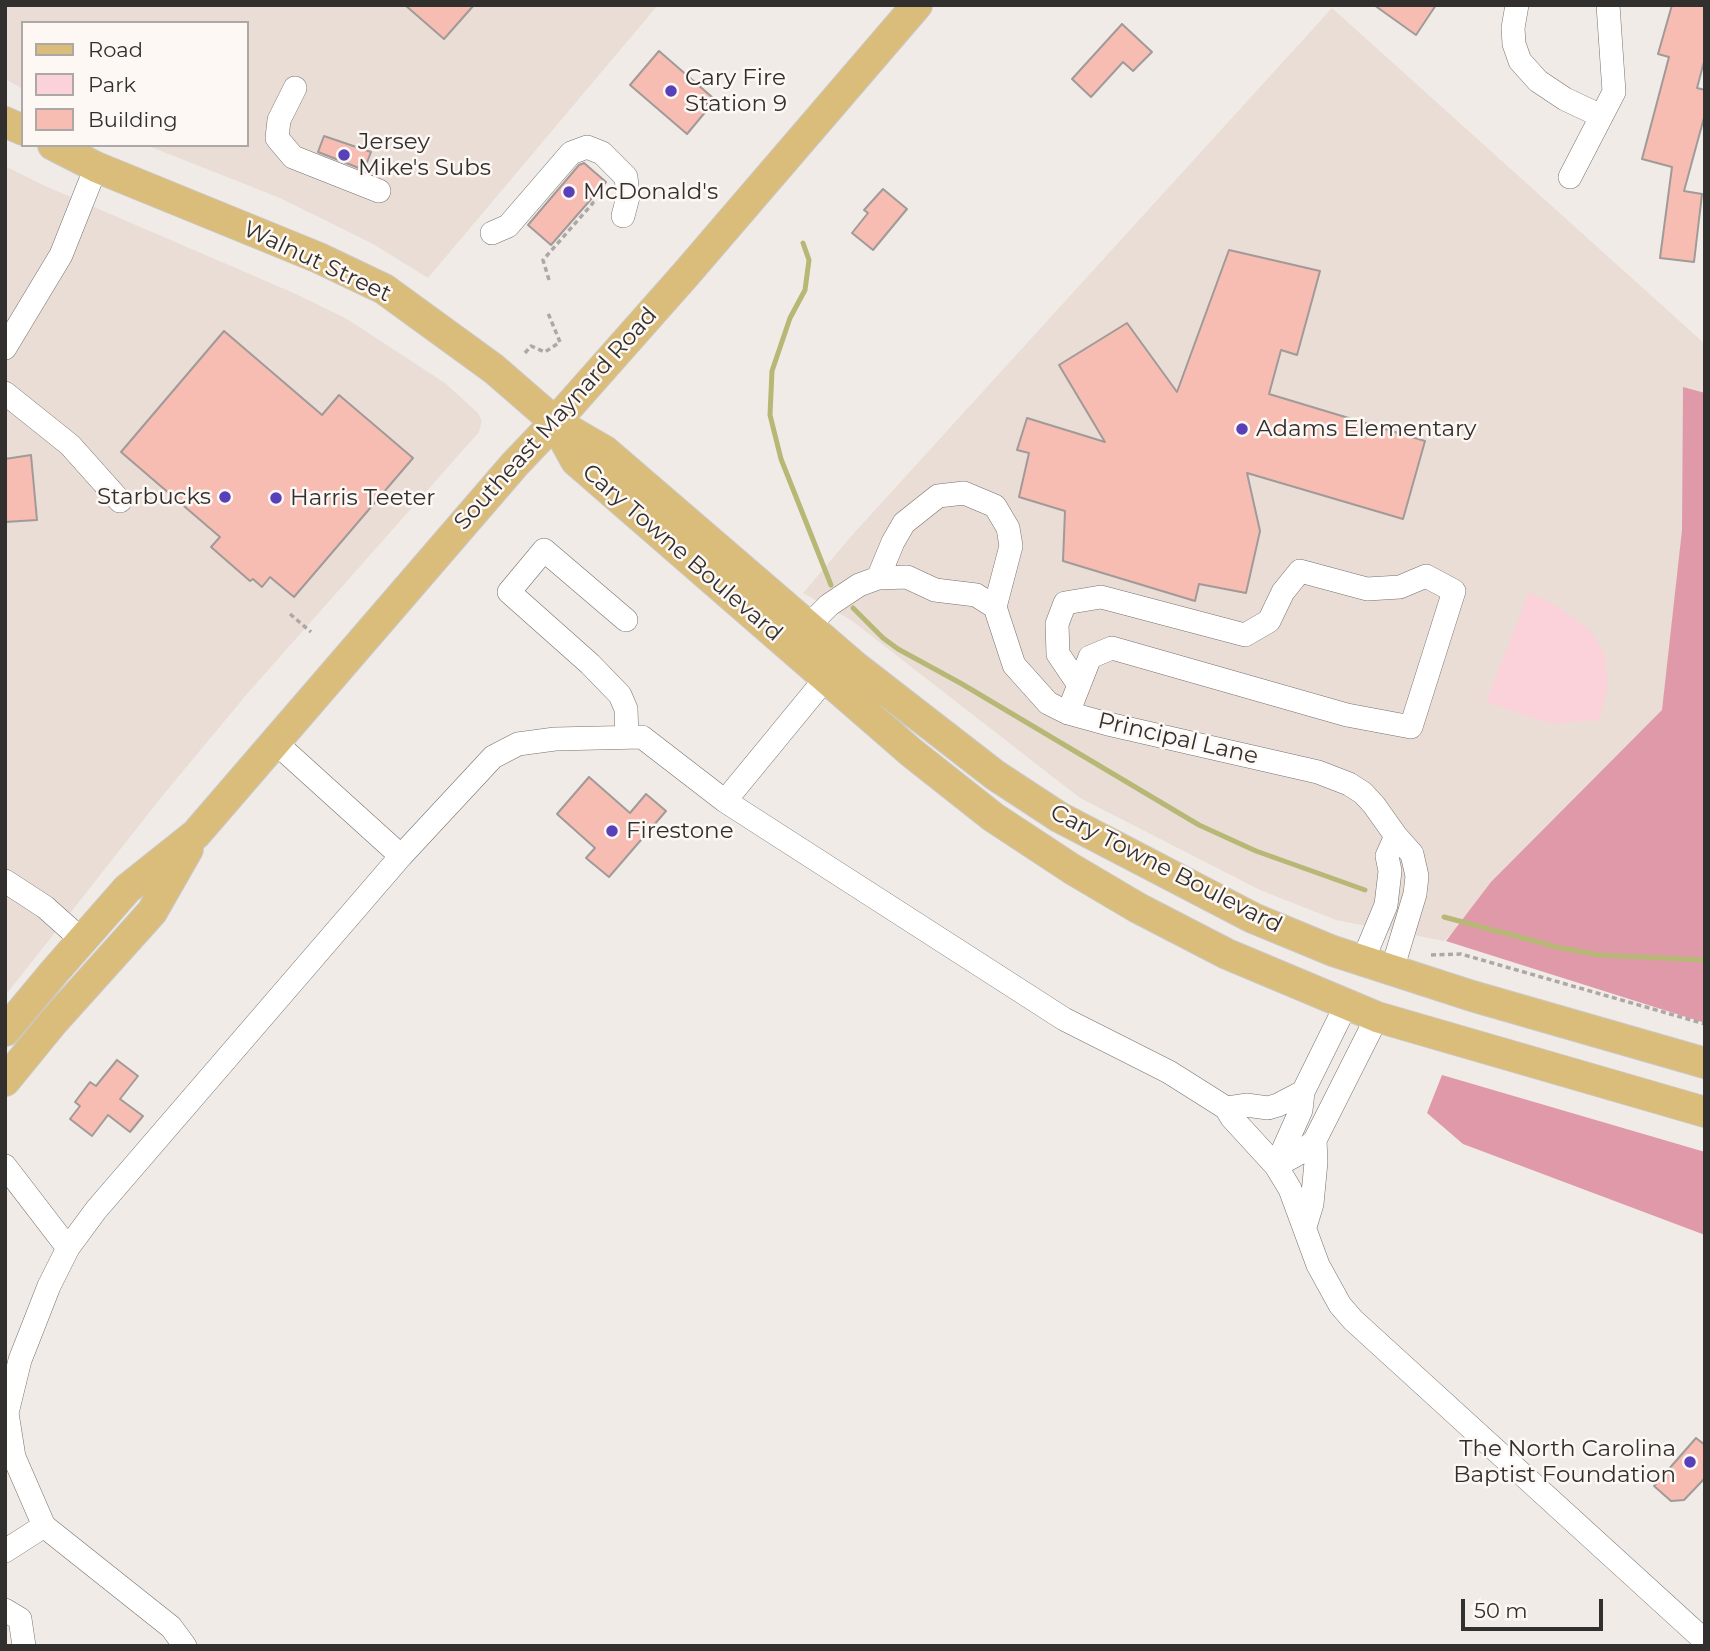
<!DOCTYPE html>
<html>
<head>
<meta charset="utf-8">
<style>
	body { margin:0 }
	#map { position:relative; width:1710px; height:1651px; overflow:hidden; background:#f1ebe7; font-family:Montserrat,sans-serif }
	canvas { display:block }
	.frame { position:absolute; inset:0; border:7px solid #32302f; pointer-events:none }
	.legend { position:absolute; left:21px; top:21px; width:228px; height:126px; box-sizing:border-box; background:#fef8f5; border:2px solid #aca8a6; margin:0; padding:9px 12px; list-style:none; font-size:21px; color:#32302f }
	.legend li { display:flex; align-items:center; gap:14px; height:35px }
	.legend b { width:35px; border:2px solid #aca8a6 }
	.scale { position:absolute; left:1461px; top:1599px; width:142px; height:32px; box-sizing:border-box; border:4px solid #32302f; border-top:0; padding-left:9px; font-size:21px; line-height:24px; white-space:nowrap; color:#32302f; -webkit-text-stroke:5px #fef8f5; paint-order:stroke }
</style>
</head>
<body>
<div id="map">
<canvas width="1710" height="1651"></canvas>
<div class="frame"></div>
<ul class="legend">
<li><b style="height:9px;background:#dabd7a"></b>Road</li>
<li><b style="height:19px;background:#fcd2da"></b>Park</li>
<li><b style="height:19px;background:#f7bdb3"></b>Building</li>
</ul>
<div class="scale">50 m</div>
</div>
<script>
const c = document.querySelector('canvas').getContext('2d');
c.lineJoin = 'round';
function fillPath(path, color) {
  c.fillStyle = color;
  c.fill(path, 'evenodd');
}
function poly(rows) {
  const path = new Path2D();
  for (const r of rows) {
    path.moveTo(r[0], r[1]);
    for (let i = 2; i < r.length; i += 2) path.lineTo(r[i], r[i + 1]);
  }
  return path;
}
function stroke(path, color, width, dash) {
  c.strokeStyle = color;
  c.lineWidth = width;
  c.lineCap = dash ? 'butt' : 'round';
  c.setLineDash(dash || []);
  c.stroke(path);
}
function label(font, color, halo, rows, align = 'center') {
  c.font = font + ' Montserrat,sans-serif';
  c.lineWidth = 5;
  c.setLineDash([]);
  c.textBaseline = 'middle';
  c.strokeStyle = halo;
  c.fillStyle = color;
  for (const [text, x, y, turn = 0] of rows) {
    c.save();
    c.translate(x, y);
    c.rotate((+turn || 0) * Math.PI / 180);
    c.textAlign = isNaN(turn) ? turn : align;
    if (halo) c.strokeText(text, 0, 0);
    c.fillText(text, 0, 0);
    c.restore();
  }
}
fillPath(poly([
	[5,5,658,5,428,278,373,244,280,198,146,145,247,145,247,23,23,23,23,89,5,79],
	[1332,8,1705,344,1705,678,1444,941,1336,920,1260,890,1080,798,851,620,803,593,854,533],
	[5,166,43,185,296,294,347,319,445,383,478,413,482,421,479,432,247,694,159,800,5,996]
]), '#eaddd6');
fillPath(poly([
	[1529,592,1557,606,1591,631,1605,655,1608,687,1599,720,1551,724,1486,702]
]), '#fcd2da');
fillPath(poly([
	[1683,387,1705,393,1705,1023,1446,941,1491,882,1662,710,1682,530],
	[1442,1075,1705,1152,1705,1235,1463,1144,1427,1113]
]), '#df99a9');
stroke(poly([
	[803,243,809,260,805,290,790,318,772,371,770,415,781,459,831,585],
	[853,608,883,638,898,649,962,684,1199,825,1256,851,1365,890],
	[1444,917,1561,948,1600,955,1705,960]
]), '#b7b776', 5);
const building = poly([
	[405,5,474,5,444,39,405,5],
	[1374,5,1436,5,1416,35,1374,5],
	[1672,5,1705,5,1705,58,1697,88,1705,90,1705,114,1684,191,1702,194,1694,262,1660,258,1672,167,1642,159,1669,57,1658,54,1672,5],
	[1122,24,1152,52,1133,71,1123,62,1091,97,1072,79,1122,24],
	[659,51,712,97,704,107,707,110,687,134,630,85,659,51],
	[324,136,371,152,364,170,318,152,324,136],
	[584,163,606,182,551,245,528,225,579,165,584,163],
	[883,189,907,209,873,250,852,233,868,213,864,210,883,189],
	[1229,250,1320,271,1297,355,1281,350,1269,394,1425,441,1403,519,1247,473,1260,531,1246,593,1199,584,1195,601,1063,561,1065,511,1019,497,1029,453,1017,450,1027,418,1105,442,1059,365,1127,323,1177,392,1229,250],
	[224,331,322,415,339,395,413,458,294,597,270,577,262,587,253,579,250,581,211,547,220,537,121,452,224,331],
	[31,455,37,520,5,522,5,459,31,455],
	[589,777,630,813,646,794,666,811,609,877,586,858,595,848,557,814,589,777],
	[117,1060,138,1076,120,1099,143,1116,130,1132,108,1115,92,1136,70,1119,80,1106,75,1102,90,1082,96,1086,117,1060],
	[1696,1438,1705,1445,1705,1478,1684,1500,1671,1501,1654,1486,1696,1438]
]);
fillPath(building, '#f7bdb3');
stroke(building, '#a09a98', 2);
const minor = poly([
	[1517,5,1513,28,1514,44,1520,61,1538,81,1565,99,1601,116],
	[295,88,279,120,277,138,293,157,379,191],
	[1570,177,1614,92,1608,5],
	[492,233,508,226,571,153,587,147,602,153,626,177,628,197,623,216],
	[5,348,61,255,96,167],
	[5,393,70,445,120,501],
	[878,578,893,542,904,523,938,496,964,493,995,506,1008,528,1011,546,995,607],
	[995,607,1014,665,1048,703,1068,713,1108,724,1318,772,1349,784,1363,793,1374,805,1396,836,1412,854,1417,876,1415,894,1392,970],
	[626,620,544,550,509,592,590,664,620,695,626,709,627,737],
	[808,626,829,605,859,585,878,578,907,577,935,590,976,595,995,607],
	[1068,713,1090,657,1112,648,1347,715,1411,727,1454,591,1426,576,1400,587,1367,589,1300,571,1283,592,1269,621,1245,635,1101,597,1065,603,1057,624,1058,654,1079,685],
	[275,742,401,856],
	[725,801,826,678],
	[5,881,45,907,82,940],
	[1363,960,1386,905,1390,871,1387,856,1396,836],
	[1226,1108,1246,1105,1268,1108,1278,1105,1303,1092],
	[5,1166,68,1248],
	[1276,1166,1305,1150,1315,1140,1377,1017],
	[1276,1166,1301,1110,1303,1092,1346,1005],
	[1305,1227,1312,1204,1316,1162,1315,1140],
	[5,1551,44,1526],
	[5,1610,20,1619,24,1646],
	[185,1646,171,1627,44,1526,14,1457,7,1413,20,1360,49,1286,68,1248,96,1210,401,856,493,757,518,744,555,739,642,737,725,801,1064,1019,1169,1072,1226,1108,1232,1118,1276,1166,1290,1189,1318,1265,1340,1305,1353,1320,1705,1641]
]);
const major = poly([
	[5,122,23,130],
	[53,145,96,167,319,258,384,289,494,369,555,422,605,451,857,668,995,775,1059,817,1253,918,1333,951,1472,996,1705,1063],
	[555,423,576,461,912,753,993,817,1072,869,1138,908,1227,954,1377,1017,1705,1112],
	[5,1031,55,971,127,889,196,834,515,464,555,422,686,274,917,5],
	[5,1081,54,1021,152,912,188,849]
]);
stroke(minor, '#76716d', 24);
stroke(major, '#cac9c9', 32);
stroke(poly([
	[549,280,543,260,593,203,590,200],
	[525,353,531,346,545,352,560,342,548,313],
	[290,614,311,632],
	[1431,955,1461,954,1705,1024]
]), '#ada8a5', 3.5, [5, 3.5]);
stroke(minor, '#fff', 23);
stroke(major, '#dabd7a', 30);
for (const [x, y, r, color] of [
	[671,91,7,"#5840b8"],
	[344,155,7,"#5840b8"],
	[569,192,7,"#5840b8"],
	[1242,429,7,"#5840b8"],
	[225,497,7,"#5840b8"],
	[276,498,7,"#5840b8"],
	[612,831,7,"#5840b8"],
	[1690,1462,7,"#5840b8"]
]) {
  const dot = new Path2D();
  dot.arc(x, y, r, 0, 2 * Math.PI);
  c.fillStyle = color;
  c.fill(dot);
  stroke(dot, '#fef8f5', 2.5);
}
label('23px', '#32302f', '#fef8f5', [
	["Cary Fire",685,78],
	["Station 9",685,104],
	["Jersey",358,142],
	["Mike's Subs",358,168],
	["McDonald's",583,192],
	["Adams Elementary",1256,429],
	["Starbucks",211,497,"right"],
	["Harris Teeter",290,498],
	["Firestone",626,831],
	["The North Carolina",1676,1449,"right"],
	["Baptist Foundation",1676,1475,"right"]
], 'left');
label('23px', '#32302f', '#fef8f5', [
	["Walnut Street",317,262,25],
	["Southeast Maynard Road",556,419,-48],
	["Cary Towne Boulevard",682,553,41],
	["Principal Lane",1178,739,13],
	["Cary Towne Boulevard",1166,869,27]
]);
</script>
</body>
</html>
